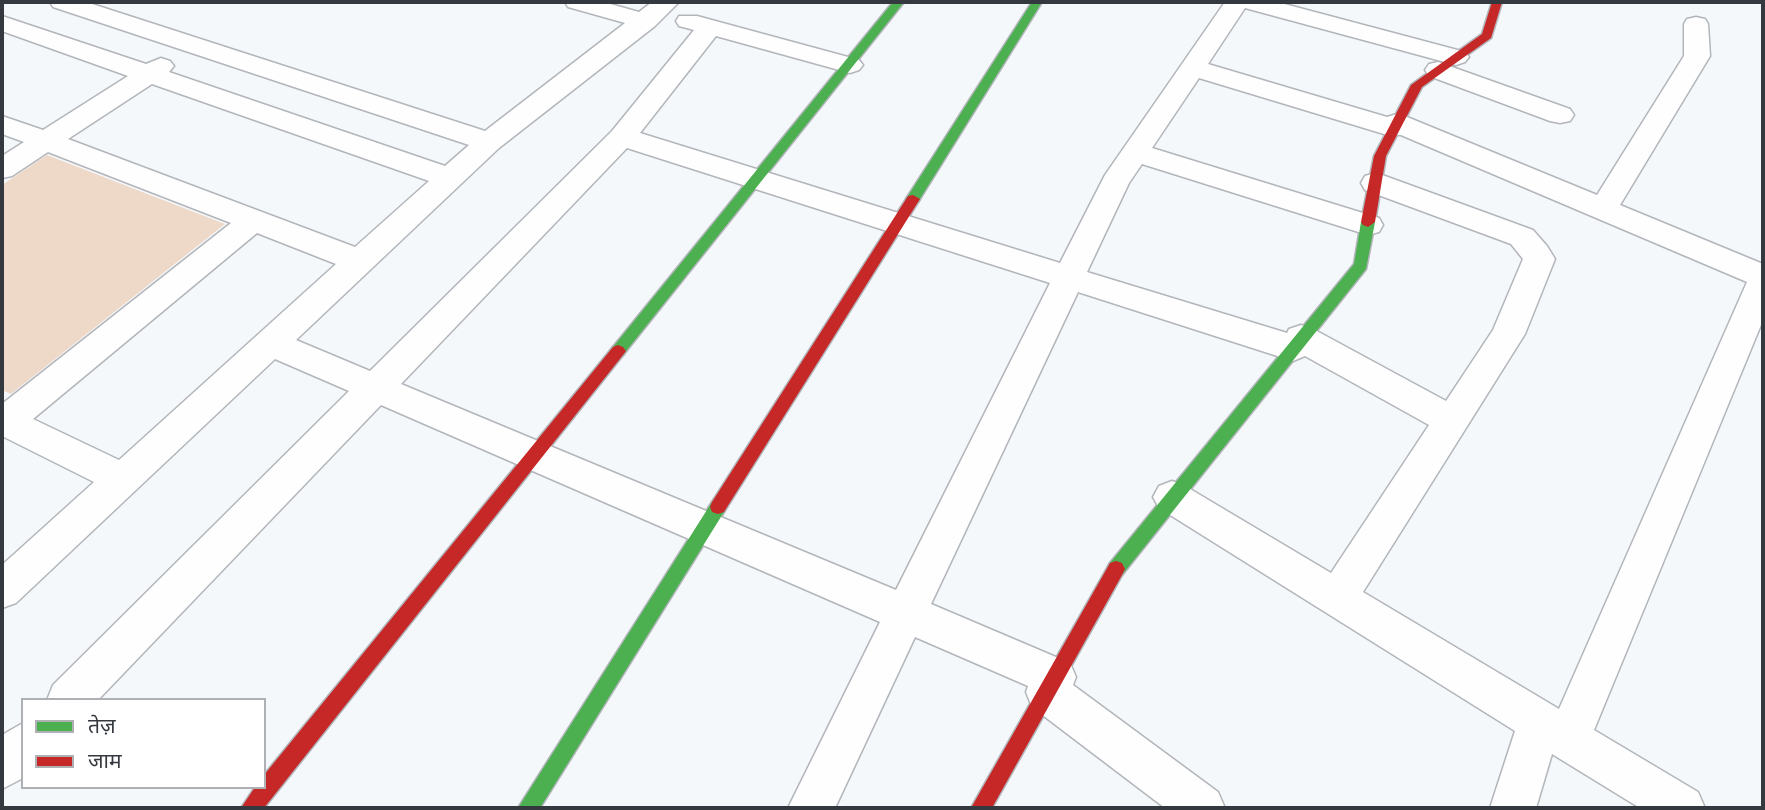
<!DOCTYPE html>
<html>
<head>
<meta charset="utf-8">
<style>
	body { margin:0 }
	#map { position:relative; width:1765px; height:810px; overflow:hidden; background:#f5f8fb; font-family:Commissioner,"Noto Sans Devanagari",sans-serif }
	canvas { display:block }
	.frame { position:absolute; inset:0; border:4px solid #343940; pointer-events:none }
	.legend { position:absolute; left:21px; top:698px; width:245px; height:91px; box-sizing:border-box; background:#fff; border:2px solid #aeb0b3; margin:0; padding:9px 12px; list-style:none; font-size:21px; color:#343940 }
	.legend li { display:flex; align-items:center; gap:14px; height:35px }
	.legend b { width:35px; border:2px solid #aeb0b3 }
</style>
</head>
<body>
<div id="map">
<canvas width="1765" height="810"></canvas>
<div class="frame"></div>
<ul class="legend">
<li><b style="height:9px;background:#4caf50"></b>तेज़</li>
<li><b style="height:9px;background:#c62828"></b>जाम</li>
</ul>
</div>
<script>
const c = document.querySelector('canvas').getContext('2d');
c.lineJoin = 'round';
function fillPath(path, color) {
  c.fillStyle = color;
  c.fill(path, 'evenodd');
}
function poly(rows) {
  const path = new Path2D();
  for (const r of rows) {
    path.moveTo(r[0], r[1]);
    for (let i = 2; i < r.length; i += 2) path.lineTo(r[i], r[i + 1]);
  }
  return path;
}
function stroke(path, color, width, dash) {
  c.strokeStyle = color;
  c.lineWidth = width;
  c.lineCap = dash ? 'butt' : 'round';
  c.setLineDash(dash || []);
  c.stroke(path);
}
fillPath(poly([
	[47,155,225,224,11,394,2,390,2,185]
]), '#eed8c8');
const street = poly([
	[50,2,86,2,485,131,625,23,568,7,565,2,603,2,639,12,652,2,679,2,655,26,499,148,296,340,370,371,612,131,694,30,679,26,676,21,679,16,697,16,859,60,863,65,859,70,850,73,716,36,640,133,1060,263,1105,175,1225,2,1277,2,1465,52,1469,57,1465,62,1456,65,1245,8,1208,64,1387,117,1397,114,1407,117,1597,195,1684,56,1684,24,1687,19,1696,17,1705,19,1708,24,1710,56,1620,205,1763,264,1763,320,1594,730,1698,792,1705,808,1640,808,1552,754,1536,808,1490,808,1515,731,1159,508,1153,497,1159,486,1172,481,1185,486,1331,573,1429,425,1305,356,1293,361,1078,292,931,604,1070,663,1076,677,1073,685,1218,792,1225,808,1165,808,1032,707,1026,692,1028,686,915,637,835,808,788,808,880,622,381,405,98,700,47,700,53,685,349,391,275,359,16,603,2,608,2,565,94,482,2,436,2,404,231,223,48,152,12,176,2,178,2,156,24,142,2,134,2,116,43,130,128,76,2,31,2,16,146,64,161,58,170,61,174,66,169,72,445,166,469,145,53,7,50,2],
	[1199,78,1384,134,1401,135,1747,282,1559,709,1363,592,1525,334,1555,259,1547,246,1533,230,1385,176,1375,173,1365,176,1361,183,1365,190,1511,244,1523,259,1493,330,1446,401,1313,329,1301,325,1289,329,1287,333,1087,272,1129,183,1142,164,1368,235,1379,232,1383,225,1379,218,1152,148,1199,78],
	[152,84,429,181,355,247,68,139,152,84],
	[627,148,1050,283,896,590,401,384,627,148],
	[257,233,336,264,119,460,33,419,257,233],
	[1438,62,1570,109,1574,115,1570,121,1560,123,1550,121,1429,76,1425,70,1429,64,1438,62],
	[23,723,23,778,2,789,2,735,23,723]
]);
const fast = poly([
	[893,2,904,2,623,355,613,355,610,351,613,347,893,2],
	[1032,2,1042,2,918,202,908,202,906,199,1032,2],
	[1368,217,1375,222,1366,269,1122,575,1116,577,1110,575,1107,569,1110,563,1354,264,1361,222,1368,217],
	[718,500,724,502,726,507,724,512,540,808,518,808,712,502,718,500]
]);
const jam = poly([
	[1492,2,1502,2,1491,38,1422,87,1386,156,1375,222,1368,227,1363,225,1361,222,1374,156,1411,85,1482,34,1492,2],
	[913,195,920,199,724,512,718,514,712,512,710,507,712,502,908,196,913,195],
	[618,345,623,347,626,351,623,355,264,808,241,808,255,787,264,787,264,775,613,347,618,345],
	[1116,561,1122,563,1125,569,1122,575,992,808,971,808,1110,563,1116,561]
]);
stroke(street, '#b2b5ba', 3);
stroke(fast, '#b2b5ba', 3);
stroke(jam, '#b2b5ba', 3);
fillPath(street, '#fefefe');
fillPath(fast, '#4caf50');
fillPath(jam, '#c62828');
</script>
</body>
</html>
